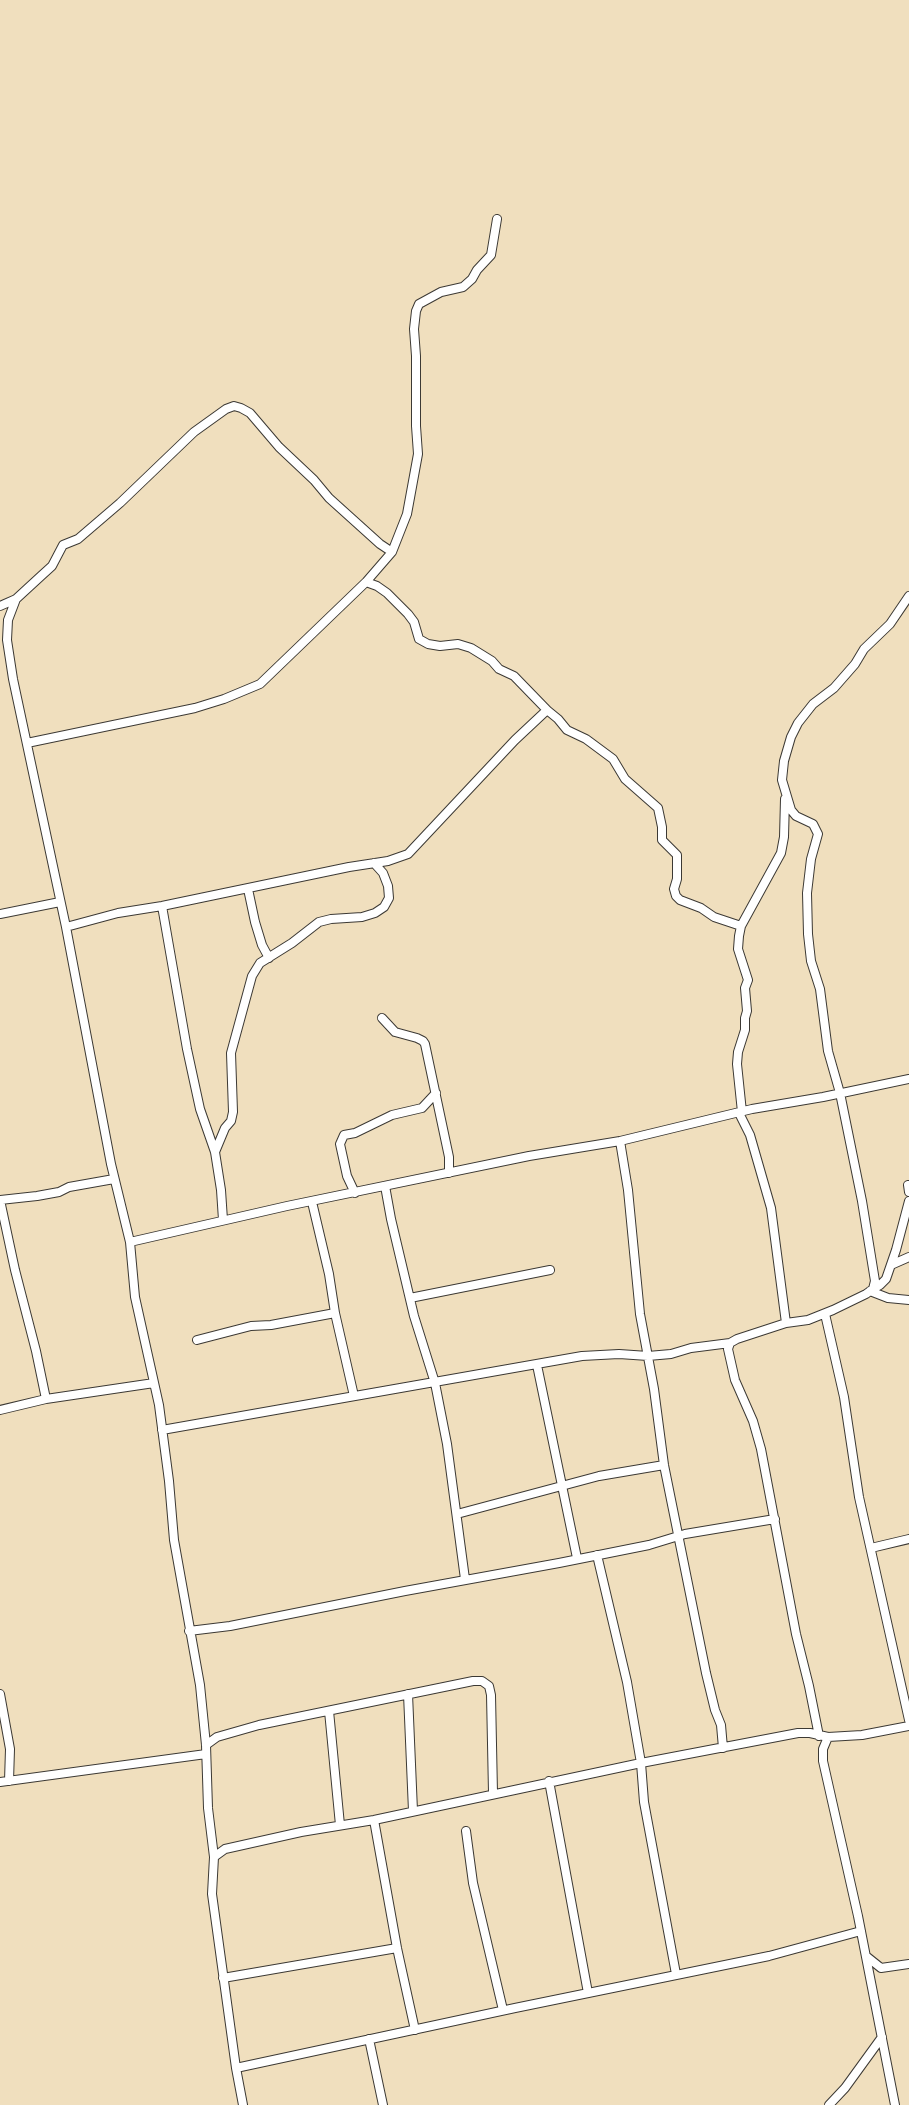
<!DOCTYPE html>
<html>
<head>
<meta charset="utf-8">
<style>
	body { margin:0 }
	canvas { display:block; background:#f0dfbe }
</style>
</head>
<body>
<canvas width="909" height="2105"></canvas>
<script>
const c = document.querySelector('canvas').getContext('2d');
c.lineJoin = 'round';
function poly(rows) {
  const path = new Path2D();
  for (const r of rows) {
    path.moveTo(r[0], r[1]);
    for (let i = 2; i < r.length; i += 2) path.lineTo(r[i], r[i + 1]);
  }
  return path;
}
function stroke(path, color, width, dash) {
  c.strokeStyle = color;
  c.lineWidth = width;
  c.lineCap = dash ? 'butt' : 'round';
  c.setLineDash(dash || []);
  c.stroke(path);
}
const minor = poly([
	[366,582,377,586,387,593,408,614,414,622,419,639,428,644,440,646,458,644,471,648,492,661,499,669,514,676,547,710,558,719,567,730,586,739,613,759,625,779,658,808,662,827,662,840,677,855,677,879,674,889,676,896,680,900,701,908,714,917,741,926],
	[16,599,8,620,7,640,13,679,66,927,111,1164,130,1242,135,1297,159,1405,169,1481,174,1540,200,1685,206,1745,208,1808,214,1857],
	[0,606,16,599,41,576,52,566,63,545,78,539,120,503,194,432,226,409,234,406,241,408,250,413,279,447,314,480,329,498,380,544,392,552],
	[27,743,195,708,224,699,260,684,366,582,392,552,407,514,418,454,416,426,416,356,414,329,416,311,419,304,441,292,463,287,472,279,477,270,491,255,497,219],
	[248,889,255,922,262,945,269,958],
	[162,906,187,1049,200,1109,215,1152,221,1190,223,1220],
	[0,914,60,902],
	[66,927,118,913,162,906,349,867,388,861,408,854,515,740,547,710],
	[382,1018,395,1032,417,1038,423,1041,425,1044,449,1157,449,1173],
	[742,1112,737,1064,738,1052,745,1030,745,1018,747,1011,745,988,748,980,738,949,739,936,741,926,781,853,784,837,785,799],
	[739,1113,750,1135,771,1208,786,1323],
	[620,1141,628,1190,640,1314,654,1389,664,1465,706,1673,715,1710,721,1725,723,1748],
	[215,1152,225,1128,231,1121,233,1112,231,1053,252,976,260,963,292,943,319,922,331,919,362,917,375,913,384,907,389,898,388,886,383,873,374,863],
	[908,1185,909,1192],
	[385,1186,391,1219,414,1316,435,1383,447,1444,465,1579],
	[355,1193,347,1176,340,1144,344,1135,355,1133,392,1115,422,1108,436,1093],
	[0,1200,15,1270,36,1351,46,1399],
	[0,1200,37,1196,59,1192,69,1187,114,1179],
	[312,1202,329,1274,335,1313,354,1396],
	[130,1242,287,1206,529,1156,620,1141,752,1109,823,1097,909,1079],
	[891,1265,909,1257],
	[873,1289,880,1285,886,1279,896,1250,909,1201],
	[870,1291,888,1298,909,1300],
	[410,1298,550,1270],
	[825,1314,844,1397,859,1497,909,1720],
	[197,1340,251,1326,271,1325,335,1313],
	[537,1365,577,1558],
	[0,1410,46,1399,154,1383],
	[162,1430,582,1356,619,1354,648,1356,671,1354,691,1348,730,1343],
	[457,1514,599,1476,664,1465],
	[871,1548,909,1539],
	[597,1555,627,1682,641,1763,644,1802,676,1974],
	[189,1631,230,1626,405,1591,559,1563,649,1545,685,1534,775,1519],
	[0,1694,10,1749,9,1781],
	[408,1694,413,1811],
	[329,1711,340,1825],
	[819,1736,809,1686,796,1634,761,1449,753,1421,735,1380,728,1349,730,1343,737,1339,786,1323,808,1320,833,1310,866,1294,873,1289,875,1281,862,1201,840,1093,828,1051,820,989,811,961,808,934,807,893,811,859,818,834,813,824,796,816,791,810,782,780,784,761,791,737,798,723,813,704,834,688,855,664,864,649,890,624,909,596],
	[828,1737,823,1749,823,1761,858,1916,895,2105],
	[206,1745,217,1737,259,1725,473,1681,482,1681,489,1686,491,1695,493,1793],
	[549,1781,588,1993],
	[0,1782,206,1754],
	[374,1820,397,1948,415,2030],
	[466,1831,473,1883,503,2010],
	[866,1956,881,1968,909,1964],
	[223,1978,397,1948],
	[369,2039,383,2105],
	[236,2068,515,2008,769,1956,861,1931],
	[243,2105,236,2068,212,1894,214,1857,225,1849,301,1832,374,1820,641,1763,798,1733,810,1733,828,1737,862,1735,909,1726],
	[829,2105,845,2088,882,2037]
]);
stroke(minor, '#3c3934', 10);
stroke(minor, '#fff', 8);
</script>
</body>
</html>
